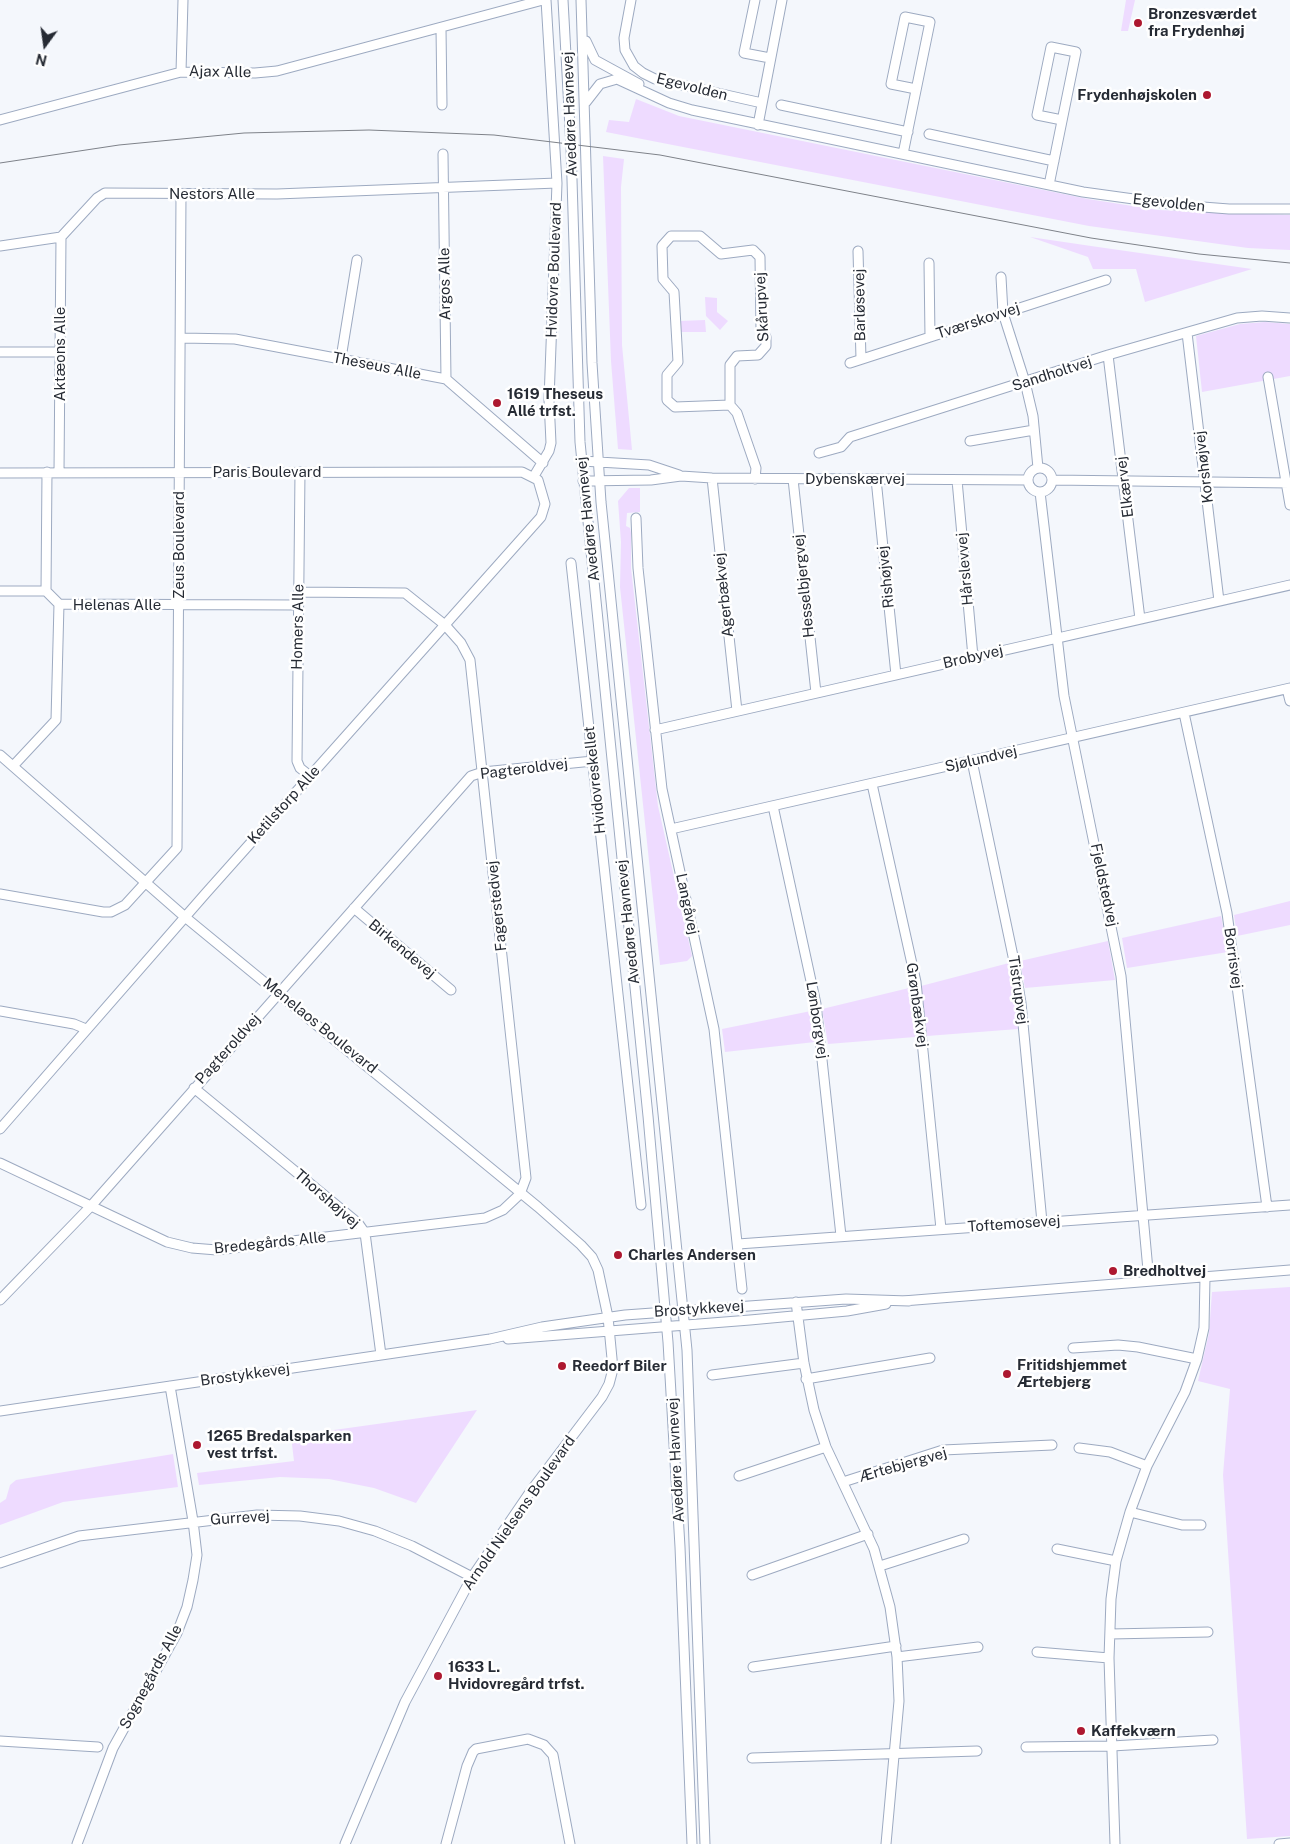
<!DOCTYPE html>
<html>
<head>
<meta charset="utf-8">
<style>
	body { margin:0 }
	#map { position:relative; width:1290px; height:1844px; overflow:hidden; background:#f4f7fc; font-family:"Public Sans",sans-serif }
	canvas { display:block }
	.north { position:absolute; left:20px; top:20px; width:50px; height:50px; -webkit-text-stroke:4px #fff; paint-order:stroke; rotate:194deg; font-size:14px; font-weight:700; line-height:20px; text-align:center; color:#262b34 }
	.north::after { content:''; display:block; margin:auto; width:18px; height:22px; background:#262b34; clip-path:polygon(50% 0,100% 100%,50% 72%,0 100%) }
</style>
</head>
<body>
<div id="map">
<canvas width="1290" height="1844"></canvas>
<div class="north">N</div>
</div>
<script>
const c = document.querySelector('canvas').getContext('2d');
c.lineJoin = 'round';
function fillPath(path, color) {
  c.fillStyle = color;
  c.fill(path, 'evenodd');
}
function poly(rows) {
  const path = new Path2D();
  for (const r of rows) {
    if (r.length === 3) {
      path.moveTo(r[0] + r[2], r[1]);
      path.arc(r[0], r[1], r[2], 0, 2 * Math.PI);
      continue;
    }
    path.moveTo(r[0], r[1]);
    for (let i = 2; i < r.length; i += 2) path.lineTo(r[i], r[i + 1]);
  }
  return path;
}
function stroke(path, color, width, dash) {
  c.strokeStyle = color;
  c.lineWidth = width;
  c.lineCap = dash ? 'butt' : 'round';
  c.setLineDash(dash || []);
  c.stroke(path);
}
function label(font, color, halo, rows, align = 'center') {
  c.font = font + ' "Public Sans",sans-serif';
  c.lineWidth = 5;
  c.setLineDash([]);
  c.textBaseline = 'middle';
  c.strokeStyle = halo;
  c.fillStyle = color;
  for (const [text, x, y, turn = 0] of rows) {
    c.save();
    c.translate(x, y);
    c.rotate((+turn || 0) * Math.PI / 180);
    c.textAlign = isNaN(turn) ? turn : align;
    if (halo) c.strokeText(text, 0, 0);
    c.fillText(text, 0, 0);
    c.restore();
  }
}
fillPath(poly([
	[1126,0,1135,0,1128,31,1121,31],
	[636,99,679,116,1088,199,1158,210,1290,215,1290,250,1248,248,1089,226,606,132,609,120,629,122],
	[603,156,624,159,621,187,622,345,632,450,618,449,611,361],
	[1030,237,1091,246,1252,269,1145,302,1136,269,1093,269,1088,257],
	[705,297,717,298,717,312,728,321,720,330,706,316],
	[705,320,706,332,681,332,680,321],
	[1265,322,1290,324,1290,376,1202,392,1196,336,1240,324],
	[629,488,640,488,640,512,627,513,626,526,630,528,631,533,631,568,658,806,692,956,687,961,660,965,620,587,621,542,618,501],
	[1290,901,1290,925,1237,936,1234,915],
	[1221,916,1228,952,1127,968,1122,938],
	[1108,941,1115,980,1025,988,1020,961],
	[1009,963,1018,1029,927,1036,921,986],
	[909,988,915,1037,828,1044,822,1009],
	[811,1011,815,1042,725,1052,722,1029],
	[1290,1287,1290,1836,1247,1839,1223,1475,1230,1389,1198,1381,1209,1333,1212,1292],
	[477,1410,416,1503,374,1488,329,1479,280,1477,199,1485,197,1473,294,1461,291,1436],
	[173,1454,178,1487,63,1502,0,1525,0,1503,6,1499,10,1485,16,1480]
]), '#eedbff');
const minor = poly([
	[563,0,571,147,580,442,648,1116,668,1342,680,1547,692,1844],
	[581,0,592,363,601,502,687,1350,705,1844],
	[631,0,624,38,625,50,634,66,643,73,655,79,762,103],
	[755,0,744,53,770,58],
	[441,28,442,105],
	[586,41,595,60,639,84],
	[181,72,183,0],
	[586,102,600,84,617,79,669,103,692,110,1083,192,1177,205,1229,209,1290,209],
	[781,105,908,132],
	[0,120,181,72,255,73,277,71,543,0],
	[758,125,782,0],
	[929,134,1054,161],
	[443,154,446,379],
	[903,154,930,22,905,17,891,84,916,89],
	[1049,185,1076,52,1051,47,1037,115,1062,120],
	[0,246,61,237,97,198,105,193,277,194,557,183],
	[858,251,861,359],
	[929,263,930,337],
	[1001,277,1003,313,1025,382,1033,416,1038,468],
	[1187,333,1219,601],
	[181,338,235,339,446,379,543,463],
	[0,352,60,352],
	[1108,355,1140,619],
	[341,358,357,260],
	[850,363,1106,280],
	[1268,377,1290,505],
	[730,405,675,407,667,400,667,375,678,362,674,292,663,279,662,246,671,236,700,236,721,254,753,250,760,257,761,331,766,337,766,346,758,355,737,356,730,365,730,405,737,413,756,468,755,479],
	[970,441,1034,430],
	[819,453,841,447,850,437,1108,355,1237,318,1262,316,1290,318],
	[582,461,649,465,679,475],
	[1040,480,12],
	[59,472,61,237],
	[300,472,297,761,300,768,310,776],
	[0,473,522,472,538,480,545,504,541,517,206,893,0,1129],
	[534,476,549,451,551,443,549,400,557,183,546,0],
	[712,478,737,711],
	[793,479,816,693],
	[876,479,896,675],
	[957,480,973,657],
	[1052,480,1290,483],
	[583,481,651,480,681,476,712,478,1028,480],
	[1040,492,1064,696,1121,976,1149,1281],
	[636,518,638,568,662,789,714,1029,742,1289],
	[571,563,641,1205],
	[0,591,46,591,59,604,298,605],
	[46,591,47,472],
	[1287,689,1290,701],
	[1184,713,1227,913,1267,1207],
	[655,730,1290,585],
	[0,755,185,917,538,1207,581,1245,592,1257,598,1270,608,1317,613,1369,609,1384,602,1397,530,1492,472,1577,405,1702,345,1844],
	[972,761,1014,961,1021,1003,1042,1222],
	[14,765,56,720,59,604],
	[872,784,916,982,941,1229],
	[773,806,816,1004,841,1236],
	[671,829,1290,688],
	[0,894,103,912,111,912,125,905,177,848,181,194],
	[354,908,451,990],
	[0,1011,74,1024,86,1029],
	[194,1088,358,1223,365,1233,381,1355],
	[0,1163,167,1242,192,1248,217,1250,485,1218,503,1210,520,1194,526,1178,470,660,461,643,445,625,405,593,299,592],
	[738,1244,1290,1205],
	[0,1300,91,1206,471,776,483,772,593,761],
	[903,1301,1290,1270],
	[796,1302,804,1363,814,1410,826,1447,874,1549,890,1607,897,1657,899,1701,886,1844],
	[508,1339,750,1320,847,1311,886,1304],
	[1073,1348,1118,1345,1138,1347,1197,1359],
	[712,1375,804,1363],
	[806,1379,930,1358],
	[0,1411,490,1339,542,1327,625,1315,846,1299,909,1301],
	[1079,1448,1110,1452,1147,1466],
	[739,1476,826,1447],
	[843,1482,943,1450,1052,1445],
	[1130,1512,1182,1525,1201,1525],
	[1057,1549,1116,1561],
	[0,1563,79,1536,257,1515,300,1516,339,1521,375,1531,412,1546,472,1577],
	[880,1566,964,1539],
	[752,1575,868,1534],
	[1110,1634,1208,1632],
	[1037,1652,1109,1658],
	[897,1657,978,1647],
	[753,1667,896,1646],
	[0,1741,98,1747],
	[1026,1747,1112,1746,1213,1740],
	[752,1758,977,1751],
	[77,1844,113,1748,177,1633,187,1607,193,1580,197,1555,193,1521,170,1386],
	[446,1844,467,1766,473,1752,476,1749,528,1739,544,1745,553,1755,570,1844],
	[1115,1844,1109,1658,1111,1599,1116,1561,1130,1512,1147,1466,1185,1392,1197,1359,1204,1328,1205,1277],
	[1279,1844,1290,1843]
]);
stroke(minor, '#9daac1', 11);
stroke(minor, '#fff', 9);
stroke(poly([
	[0,163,119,145,244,133,369,130,494,135,660,155,1091,238,1199,254,1290,263]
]), '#7e8289', 1);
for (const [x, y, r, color] of [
	[1138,23,5,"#ad1830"],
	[1207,95,5,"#ad1830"],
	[497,403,5,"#ad1830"],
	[618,1255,5,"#ad1830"],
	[1113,1271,5,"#ad1830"],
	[562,1366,5,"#ad1830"],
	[1007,1374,5,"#ad1830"],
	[197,1445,5,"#ad1830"],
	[438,1676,5,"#ad1830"],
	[1081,1731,5,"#ad1830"]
]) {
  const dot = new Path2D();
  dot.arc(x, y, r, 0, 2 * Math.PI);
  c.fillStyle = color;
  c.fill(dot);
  stroke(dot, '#fff', 2);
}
label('bold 15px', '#262b34', '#fff', [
	["Bronzesværdet",1148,14],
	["fra Frydenhøj",1148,31],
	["Frydenhøjskolen",1197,95,"right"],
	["1619 Theseus",507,394],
	["Allé trfst.",507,411],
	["Charles Andersen",628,1255],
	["Bredholtvej",1123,1271],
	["Fritidshjemmet",1017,1365],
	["Ærtebjerg",1017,1382],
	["Reedorf Biler",572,1366],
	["1265 Bredalsparken",207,1436],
	["vest trfst.",207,1453],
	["1633 L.",448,1667],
	["Hvidovregård trfst.",448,1684],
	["Kaffekværn",1091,1731]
], 'left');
label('15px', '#262b34', '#fff', [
	["Ajax Alle",220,72,1],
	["Egevolden",692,87,14],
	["Avedøre Havnevej",570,114,-92],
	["Nestors Alle",212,194],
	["Egevolden",1169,203,6],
	["Hvidovre Boulevard",554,270,-88],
	["Argos Alle",445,284,-91],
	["Barløsevej",860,305,-91],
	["Skårupvej",762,307,-93],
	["Tværskovvej",978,321,-18],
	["Aktæons Alle",60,354,-90],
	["Theseus Alle",377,366,11],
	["Sandholtvej",1052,374,-18],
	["Korshøjvej",1204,467,-97],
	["Paris Boulevard",267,472],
	["Dybenskærvej",855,479],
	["Elkærvej",1125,487,-97],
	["Avedøre Havnevej",588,519,-96],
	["Zeus Boulevard",179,545,-90],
	["Hårslevvej",965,569,-95],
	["Rishøjvej",886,577,-96],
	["Hesselbjergvej",804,586,-96],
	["Agerbækvej",724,595,-96],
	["Helenas Alle",117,605],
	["Homers Alle",298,627,-89],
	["Brobyvej",973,657,-13],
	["Sjølundvej",981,759,-13],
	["Pagteroldvej",524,769,-7],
	["Hvidovreskellet",595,780,-96],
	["Ketilstorp Alle",284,805,-48],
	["Fjeldstedvej",1104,885,78],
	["Langåvej",687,904,78],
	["Fagerstedvej",497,906,-96],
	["Avedøre Havnevej",628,922,-96],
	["Birkendevej",402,949,40],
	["Borrisvej",1233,958,82],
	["Tistrupvej",1018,990,82],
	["Grønbækvej",917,1005,82],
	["Lønborgvej",817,1020,81],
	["Menelaos Boulevard",320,1026,39],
	["Pagteroldvej",228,1049,-48],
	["Thorshøjvej",327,1199,41],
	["Toftemosevej",1014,1224,-4],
	["Bredegårds Alle",270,1243,-6],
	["Brostykkevej",699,1309,-4],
	["Brostykkevej",245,1375,-8],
	["Avedøre Havnevej",676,1460,-93],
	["Ærtebjergvej",903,1465,-16],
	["Arnold Nielsens Boulevard",519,1513,-55],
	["Gurrevej",240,1518,-4],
	["Sognegårds Alle",151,1677,-62]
]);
</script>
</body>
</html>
